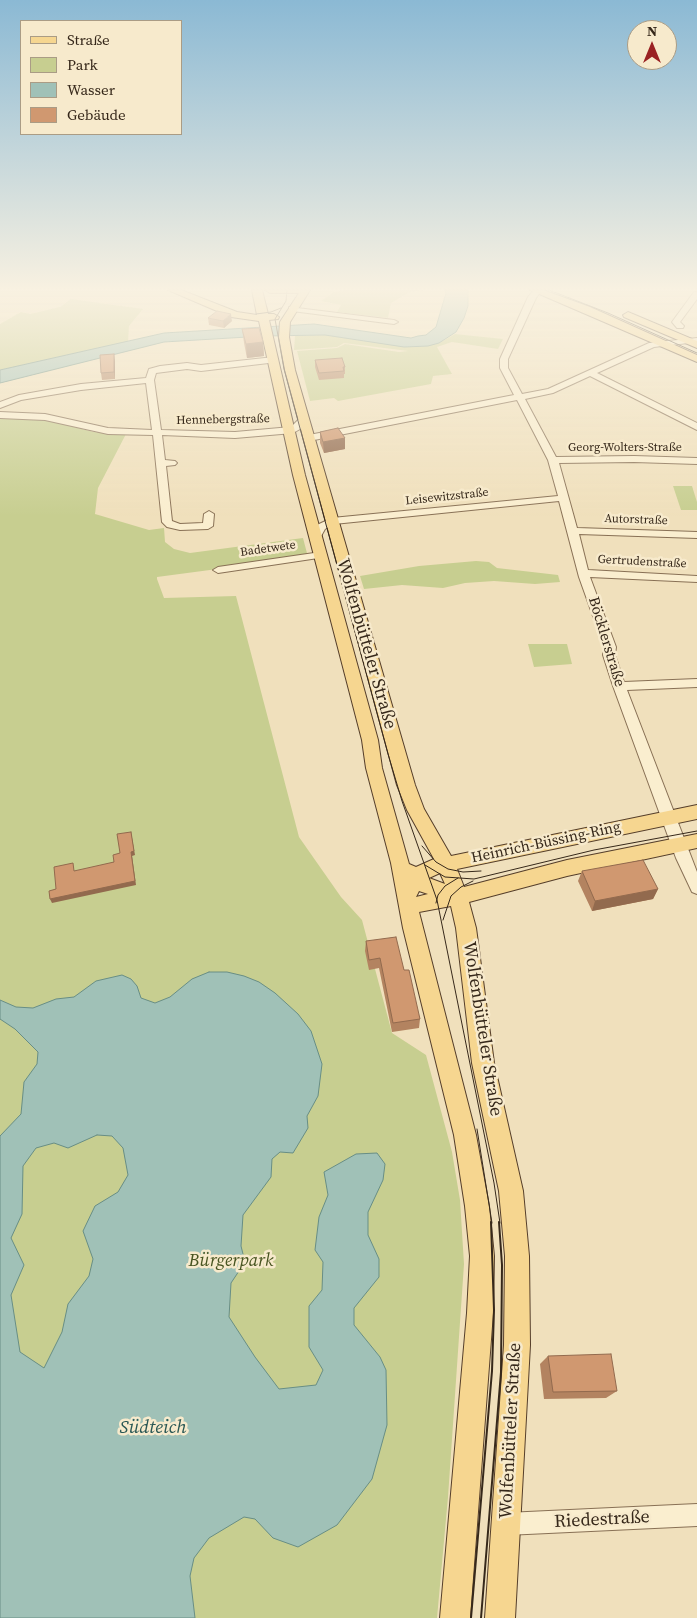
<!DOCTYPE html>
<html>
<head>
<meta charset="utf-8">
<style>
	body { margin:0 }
	#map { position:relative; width:697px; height:1618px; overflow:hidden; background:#f0e0bc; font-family:"Source Serif 4",serif }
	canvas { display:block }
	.legend { position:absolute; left:20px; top:20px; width:162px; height:115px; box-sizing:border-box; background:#f7eacc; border:1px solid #aa9c85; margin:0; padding:6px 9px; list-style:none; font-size:15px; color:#36281a }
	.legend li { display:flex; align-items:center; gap:10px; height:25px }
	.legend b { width:25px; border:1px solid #aa9c85 }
	.north { position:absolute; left:627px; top:20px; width:50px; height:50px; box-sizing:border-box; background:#f7eacc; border:1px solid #aa9c85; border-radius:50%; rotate:0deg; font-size:14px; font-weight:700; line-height:20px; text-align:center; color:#36281a }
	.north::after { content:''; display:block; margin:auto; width:18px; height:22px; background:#9a2223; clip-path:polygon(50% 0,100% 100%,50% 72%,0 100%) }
</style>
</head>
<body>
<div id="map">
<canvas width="697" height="1618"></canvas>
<ul class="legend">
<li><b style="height:6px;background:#f6d690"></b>Straße</li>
<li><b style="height:14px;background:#c7ce90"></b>Park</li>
<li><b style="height:14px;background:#a0c1b7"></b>Wasser</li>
<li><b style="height:14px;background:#d09870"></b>Gebäude</li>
</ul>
<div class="north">N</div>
</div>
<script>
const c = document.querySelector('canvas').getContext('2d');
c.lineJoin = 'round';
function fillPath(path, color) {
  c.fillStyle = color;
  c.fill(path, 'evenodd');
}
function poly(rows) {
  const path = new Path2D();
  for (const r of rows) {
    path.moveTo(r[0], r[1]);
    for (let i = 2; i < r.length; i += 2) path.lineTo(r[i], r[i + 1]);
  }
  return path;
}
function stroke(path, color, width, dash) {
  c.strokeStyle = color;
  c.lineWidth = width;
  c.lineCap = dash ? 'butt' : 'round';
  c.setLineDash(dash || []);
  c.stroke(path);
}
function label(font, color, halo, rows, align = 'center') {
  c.font = font + ' "Source Serif 4",serif';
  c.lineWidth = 5;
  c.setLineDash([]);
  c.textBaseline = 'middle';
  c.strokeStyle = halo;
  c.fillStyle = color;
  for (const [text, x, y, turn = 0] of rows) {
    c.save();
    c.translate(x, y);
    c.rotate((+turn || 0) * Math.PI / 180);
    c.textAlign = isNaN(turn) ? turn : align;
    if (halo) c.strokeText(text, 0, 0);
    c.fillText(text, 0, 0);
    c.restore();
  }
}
fillPath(poly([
	[345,290,424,290,410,292,391,303,388,318,337,312,341,305,321,301,334,292],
	[71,299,143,309,129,326,128,342,0,370,0,324,21,312,30,314,60,307],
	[455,334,503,339,498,349,452,342,437,347,452,374,433,376,431,384,338,401,334,398,310,401,297,351,337,348,345,344,399,352,408,351,344,343,337,347,294,350,295,336,325,335,414,347,439,343],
	[0,417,42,419,94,432,126,434,98,488,95,514,149,530,164,528,165,542,174,549,190,553,303,538,308,557,157,577,157,579,164,598,236,596,299,837,341,897,362,920,392,1033,426,1055,452,1152,460,1200,464,1264,448,1497,437,1618,0,1618],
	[673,486,692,486,697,502,697,510,681,510],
	[476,561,489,562,497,568,558,575,560,582,535,584,494,581,465,583,443,588,402,585,364,589,360,576,419,566],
	[528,644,567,644,572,664,534,667]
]), '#c7ce90');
const water = poly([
	[445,290,468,290,468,306,464,318,456,332,439,343,428,346,404,347,325,335,264,336,164,342,0,383,0,370,164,333,314,324,411,338,418,336,426,335,436,327,446,293,445,290],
	[209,972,227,972,244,976,259,982,275,993,298,1014,311,1031,322,1064,318,1096,307,1116,308,1128,293,1153,280,1152,272,1159,271,1177,243,1215,241,1246,245,1262,231,1283,229,1317,255,1357,279,1389,316,1385,323,1370,309,1347,309,1306,322,1290,323,1262,315,1250,319,1217,328,1195,324,1172,356,1154,377,1153,385,1164,383,1180,368,1212,368,1235,379,1259,379,1277,354,1308,354,1325,380,1357,386,1370,387,1425,372,1479,337,1525,298,1547,273,1538,255,1519,244,1517,209,1538,194,1558,190,1576,195,1618,0,1618,0,1136,21,1114,24,1082,37,1064,38,1052,15,1029,0,1019,0,1000,16,1007,33,1008,56,999,74,997,96,981,122,975,131,979,137,986,141,998,155,1003,170,997,192,979,209,972],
	[97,1135,112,1136,123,1148,128,1175,118,1192,95,1206,83,1231,93,1259,89,1276,68,1304,62,1332,44,1368,20,1352,11,1295,24,1265,11,1238,22,1214,23,1166,36,1148,54,1143,68,1148,97,1135]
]);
fillPath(water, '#a0c1b7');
stroke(water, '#688e85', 1);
const minor = poly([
	[534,290,542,290,536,298,508,359,508,368,522,394,548,389,649,343,697,338,697,342,654,347,597,373,697,423,697,430,590,376,553,393,525,399,556,457,634,456,697,458,697,464,634,462,559,463,577,528,697,532,697,538,579,534,588,570,697,576,697,582,590,577,616,647,615,655,624,682,697,679,697,687,627,690,697,872,697,894,692,892,676,858,613,686,603,655,604,647,579,577,559,501,334,524,325,529,320,538,316,539,311,536,317,525,332,518,558,496,548,460,517,400,309,441,304,438,309,435,514,395,500,368,500,359,528,297,534,290],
	[694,292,697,292,697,299,680,322,684,326,683,328,677,328,672,322,694,292],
	[289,307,394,320,398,322,394,324,292,311,289,311,289,307],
	[274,357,278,360,277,362,201,371,187,369,156,373,154,380,161,430,235,432,291,427,300,418,303,417,308,420,302,428,293,433,235,438,162,435,165,460,175,461,177,463,175,465,166,466,172,521,180,524,203,523,204,514,209,511,214,514,213,526,208,529,180,530,167,527,162,522,153,435,108,434,45,420,0,418,0,412,45,414,108,428,152,430,146,383,81,390,21,400,0,408,0,402,19,395,81,384,146,378,149,369,160,366,187,363,201,365,274,357],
	[321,552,325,553,326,555,325,557,218,573,213,570,218,567,321,552],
	[697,1504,697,1526,506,1535,498,1532,495,1524,498,1516,506,1513,697,1504]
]);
const major = poly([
	[168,290,181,290,237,312,257,315,252,290,262,290,268,314,274,314,279,317,278,319,269,320,305,475,378,740,382,768,409,864,416,867,434,859,407,810,397,785,285,370,279,337,280,322,299,293,270,293,265,290,310,290,290,322,289,337,295,370,415,785,424,809,451,856,697,805,697,819,457,869,464,887,567,860,697,834,697,848,567,876,469,902,476,928,494,1063,523,1191,529,1256,530,1345,515,1618,485,1618,504,1345,505,1256,499,1191,472,1063,456,928,451,906,419,912,476,1135,489,1206,494,1256,493,1313,470,1618,440,1618,467,1313,470,1256,465,1206,454,1135,403,928,391,863,366,768,362,740,293,475,259,321,231,317,168,290],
	[440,873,445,884,429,878,440,873],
	[419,891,428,894,416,897,419,891],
	[530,290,543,290,590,307,697,355,697,362,530,290],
	[628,312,697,341,697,348,624,317,623,315,628,312]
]);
stroke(minor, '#887055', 2);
stroke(major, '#553e2a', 2);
fillPath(minor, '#faeecf');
fillPath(major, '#f6d690');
stroke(poly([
	[287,290,286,301,275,319,284,369,388,754,402,801,437,900,494,1183,500,1223],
	[549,290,608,313,697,353],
	[256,314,271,312,281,308],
	[422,846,436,862,448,869,463,872,481,871],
	[425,865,445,877,474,879,594,850,697,831],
	[436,903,438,895,445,886,458,878],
	[443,920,451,896,461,887,473,881],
	[477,1129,492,1223]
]), '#36281a', 1);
stroke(poly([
	[471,1618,492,1371,494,1310,491,1222],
	[481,1618,501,1372,502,1265,499,1222]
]), '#36281a', 2);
fillPath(poly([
	[208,318,232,321,224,328,209,325],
	[242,329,263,342,264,356,247,358,244,343],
	[315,360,345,367,345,374,344,374,344,378,319,380,315,367],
	[115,361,115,379,102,380,101,373],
	[320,432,345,438,345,449,324,453,320,443],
	[582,871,658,889,653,899,592,911,578,881],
	[366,941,404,970,420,1019,419,1028,392,1032,379,968,369,970,365,951],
	[548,1356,617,1391,606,1398,544,1399,540,1364]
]), '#b38360');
fillPath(poly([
	[231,314,232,321,224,328,223,321],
	[263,342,264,356,247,358,246,344],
	[114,354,115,361,115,379,114,372],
	[345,438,345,449,324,453,323,442],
	[131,832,135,855,132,856,136,885,52,903,50,899,131,852],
	[658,889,653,899,592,911,595,901]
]), '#926a4e');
const building = poly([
	[217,311,231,314,223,321,208,318,217,311],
	[259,328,263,342,246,344,242,329,259,328],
	[114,354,114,372,101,373,100,355,114,354],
	[342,358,345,367,343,367,344,371,319,373,315,360,342,358],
	[338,428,345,438,323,442,320,432,338,428],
	[131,832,134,851,131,852,135,881,50,899,49,891,56,889,54,867,73,863,74,871,114,862,113,855,120,853,117,834,131,832],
	[643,860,658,889,595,901,582,871,643,860],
	[396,937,404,970,409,970,420,1019,393,1023,380,958,369,960,366,941,396,937],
	[611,1354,617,1391,553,1392,548,1356,611,1354]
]);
fillPath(building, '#d09870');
stroke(building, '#926a4e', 1);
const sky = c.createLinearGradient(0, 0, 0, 516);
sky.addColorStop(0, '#8bb9d4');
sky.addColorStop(0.56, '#f8f1e1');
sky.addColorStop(1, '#f8f1e100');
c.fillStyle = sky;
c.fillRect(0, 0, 697, 516);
label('12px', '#36281a', '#f7eacc', [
	["Hennebergstraße",223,420,-1],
	["Georg-Wolters-Straße",625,448],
	["Leisewitzstraße",447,497,-6],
	["Autorstraße",636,520,2],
	["Badetwete",268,549,-8],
	["Gertrudenstraße",642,562,3]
]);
label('15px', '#36281a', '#f7eacc', [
	["Böcklerstraße",606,642,73],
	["Heinrich-Büssing-Ring",546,843,-12]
]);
label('18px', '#36281a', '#f7eacc', [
	["Wolfenbütteler Straße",366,644,74],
	["Wolfenbütteler Straße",482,1029,81],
	["Wolfenbütteler Straße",511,1431,-87],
	["Riedestraße",602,1520,-3]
]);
label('italic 18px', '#475420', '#f7eacc', [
	["Bürgerpark",231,1261]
]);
label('italic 19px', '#295754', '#f7eacc', [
	["Südteich",153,1428]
]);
</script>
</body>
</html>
